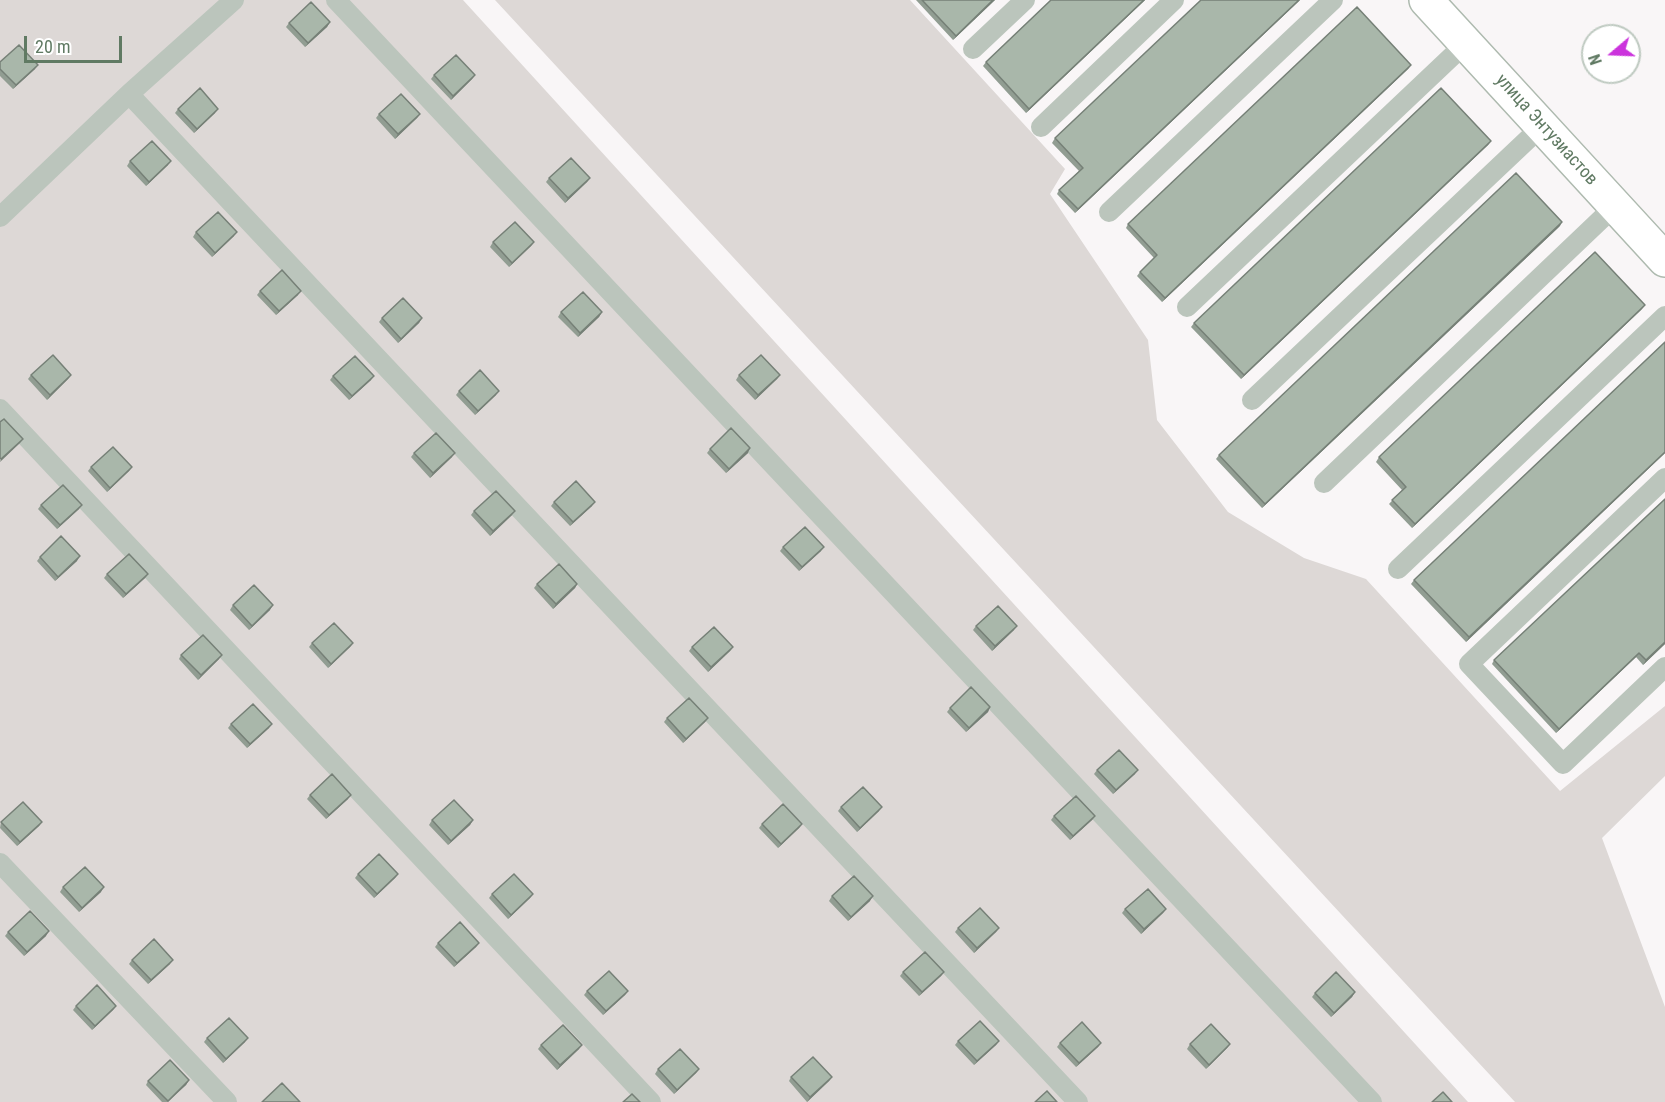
<!DOCTYPE html>
<html>
<head>
<meta charset="utf-8">
<style>
	body { margin:0 }
	#map { position:relative; width:1665px; height:1102px; overflow:hidden; background:#f9f6f7; font-family:"Roboto Condensed",sans-serif }
	canvas { display:block }
	.north { position:absolute; left:1581px; top:24px; width:60px; height:60px; box-sizing:border-box; background:#fff; border:2px solid #bfcac1; border-radius:50%; rotate:251deg; font-size:16px; font-weight:700; line-height:24px; text-align:center; color:#607a63 }
	.north::after { content:''; display:block; margin:auto; width:21px; height:27px; background:#cb33dc; clip-path:polygon(50% 0,100% 100%,50% 72%,0 100%) }
	.scale { position:absolute; left:24px; top:36px; width:98px; height:27px; box-sizing:border-box; border:3px solid #607a63; border-top:0; padding-left:8px; font-size:18px; line-height:21px; white-space:nowrap; color:#607a63; -webkit-text-stroke:4px #fff; paint-order:stroke }
</style>
</head>
<body>
<div id="map">
<canvas width="1665" height="1102"></canvas>
<div class="north">N</div>
<div class="scale">20 m</div>
</div>
<script>
const c = document.querySelector('canvas').getContext('2d');
c.lineJoin = 'round';
function fillPath(path, color) {
  c.fillStyle = color;
  c.fill(path, 'evenodd');
}
function poly(rows) {
  const path = new Path2D();
  for (const r of rows) {
    path.moveTo(r[0], r[1]);
    for (let i = 2; i < r.length; i += 2) path.lineTo(r[i], r[i + 1]);
  }
  return path;
}
function stroke(path, color, width, dash) {
  c.strokeStyle = color;
  c.lineWidth = width;
  c.lineCap = dash ? 'butt' : 'round';
  c.setLineDash(dash || []);
  c.stroke(path);
}
function label(font, color, halo, rows, align = 'center') {
  c.font = font + ' "Roboto Condensed",sans-serif';
  c.lineWidth = 6;
  c.setLineDash([]);
  c.textBaseline = 'middle';
  c.strokeStyle = halo;
  c.fillStyle = color;
  for (const [text, x, y, turn = 0] of rows) {
    c.save();
    c.translate(x, y);
    c.rotate((+turn || 0) * Math.PI / 180);
    c.textAlign = isNaN(turn) ? turn : align;
    if (halo) c.strokeText(text, 0, 0);
    c.fillText(text, 0, 0);
    c.restore();
  }
}
fillPath(poly([
	[0,0,463,0,1468,1102,0,1102],
	[495,0,910,0,1065,169,1050,194,1148,340,1157,420,1228,512,1304,558,1366,579,1560,791,1665,706,1665,776,1602,838,1665,1007,1665,1102,1515,1102]
]), '#ddd8d6');
const secondary = poly([
	[1426,0,1665,260]
]);
stroke(secondary, '#aebaaf', 36);
stroke(poly([
	[336,0,1372,1102],
	[973,49,1025,0],
	[129,94,1078,1102],
	[1041,127,1174,0],
	[1109,212,1333,0],
	[0,217,129,94,234,0],
	[1187,307,1466,43],
	[1252,400,1542,126],
	[0,409,651,1102],
	[1665,478,1469,664,1563,764,1665,667],
	[1324,483,1615,206],
	[1398,569,1665,316],
	[0,863,227,1102]
]), '#bbc5bc', 20);
stroke(secondary, '#fff', 33);
fillPath(poly([
	[916,0,995,0,953,40],
	[1051,0,1145,0,1026,113,983,66,986,62],
	[1300,0,1075,213,1057,194,1059,190,1079,171,1052,143,1055,138],
	[330,22,327,27,305,47,286,27,289,23],
	[0,62,35,69,13,89,0,76],
	[1411,65,1408,69,1162,302,1137,276,1140,272,1154,258,1126,228,1128,224],
	[434,75,475,75,472,79,451,100,431,79],
	[178,109,215,113,194,133,175,113],
	[379,114,420,114,417,118,395,139,376,118],
	[1491,141,1488,145,1241,379,1191,327,1194,323],
	[130,161,168,165,146,186,127,166],
	[549,178,590,178,587,182,565,203,546,182],
	[1560,226,1262,508,1216,459,1219,455],
	[196,232,234,236,212,257,193,237],
	[493,242,534,242,531,246,509,267,490,247],
	[260,291,298,295,276,315,257,295],
	[1642,309,1412,528,1389,504,1402,490,1376,462,1379,457],
	[561,312,602,312,599,317,578,337,558,317],
	[382,318,422,318,419,323,398,343,379,322],
	[1665,342,1665,453,1466,642,1411,584,1414,580],
	[31,375,71,375,68,379,47,400,28,379],
	[739,375,780,375,777,379,755,400,736,380],
	[333,376,371,380,349,400,330,380],
	[459,391,496,395,475,415,456,395],
	[710,449,748,453,726,473,707,453],
	[414,453,452,457,430,478,411,457],
	[91,467,132,467,129,471,107,492,88,471],
	[1665,499,1665,644,1643,665,1636,657,1556,733,1492,664,1494,660],
	[554,502,592,506,570,526,551,506],
	[41,505,79,509,57,529,38,509],
	[474,511,512,515,490,536,471,515],
	[783,547,821,551,799,571,780,551],
	[40,557,77,561,55,581,37,561],
	[107,574,148,574,145,578,123,598,104,578],
	[537,584,577,584,575,588,553,609,534,588],
	[233,605,270,610,249,630,230,610],
	[976,626,1014,630,992,651,973,630],
	[312,643,353,643,350,647,328,668,309,647],
	[692,647,733,647,730,651,708,672,689,651],
	[181,655,219,659,198,680,179,659],
	[990,707,988,712,966,732,947,712,950,708],
	[667,718,708,718,705,722,683,743,664,722],
	[231,724,269,728,247,748,228,728],
	[1097,770,1135,774,1113,794,1094,774],
	[310,795,348,799,326,819,307,799],
	[841,807,879,811,857,832,838,811],
	[1054,816,1095,816,1092,820,1070,840,1051,820],
	[432,820,473,820,470,825,448,845,429,825],
	[1,822,42,822,39,826,17,846,0,828],
	[762,824,802,824,799,828,778,848,759,828],
	[358,874,398,874,395,878,374,898,355,878],
	[63,887,101,892,79,912,60,892],
	[492,894,533,894,530,898,508,919,489,898],
	[832,896,870,901,848,921,829,901],
	[1125,909,1166,909,1163,913,1141,934,1122,913],
	[958,928,999,928,996,932,974,953,955,932],
	[8,932,46,936,24,956,5,936],
	[438,943,479,943,476,947,454,967,435,947],
	[132,960,170,964,148,984,129,964],
	[903,972,944,972,941,976,919,996,900,976],
	[587,991,628,991,625,995,603,1015,584,995],
	[1355,992,1352,997,1331,1017,1312,997,1315,993],
	[76,1006,116,1006,113,1010,92,1030,73,1010],
	[207,1038,245,1042,223,1063,204,1042],
	[958,1041,999,1041,996,1045,974,1065,955,1045],
	[1060,1043,1101,1043,1098,1047,1076,1067,1057,1047],
	[1190,1044,1230,1044,1227,1048,1206,1069,1187,1049],
	[541,1045,579,1049,557,1070,538,1049],
	[658,1069,699,1069,696,1073,674,1094,655,1074],
	[791,1077,832,1077,829,1081,807,1102,789,1081],
	[189,1080,186,1085,168,1102,162,1102,146,1085,148,1081]
]), '#919d92');
fillPath(poly([
	[993,0,995,0,953,40,956,36],
	[1144,0,1145,0,1026,113,1029,109],
	[1299,0,1300,0,1075,213,1078,209],
	[330,22,327,27,305,47,308,43],
	[38,65,35,69,13,89,16,85],
	[1411,65,1408,69,1162,302,1165,298],
	[475,75,472,79,451,100,453,96],
	[218,109,215,113,194,133,197,129],
	[420,114,417,118,395,139,398,134],
	[1491,141,1488,145,1241,379,1244,375],
	[171,161,168,165,146,186,149,182],
	[590,178,587,182,565,203,568,198],
	[1562,222,1560,226,1262,508,1265,504],
	[237,232,234,236,212,257,215,253],
	[534,242,531,246,509,267,512,263],
	[301,291,298,295,276,315,279,311],
	[1645,305,1642,309,1412,528,1415,524],
	[602,312,599,317,578,337,580,333],
	[422,318,419,323,398,343,401,339],
	[71,375,68,379,47,400,50,395],
	[780,375,777,379,755,400,758,395],
	[374,376,371,380,349,400,352,396],
	[499,391,496,395,475,415,478,411],
	[23,439,20,443,0,462,1,459],
	[750,448,748,453,726,473,729,469],
	[1665,452,1665,453,1466,642,1469,637],
	[455,453,452,457,430,478,433,473],
	[132,467,129,471,107,492,110,488],
	[595,502,592,506,570,526,573,522],
	[82,505,79,509,57,529,60,525],
	[515,511,512,515,490,536,493,531],
	[824,547,821,551,799,571,802,567],
	[80,556,77,561,55,581,58,577],
	[148,574,145,578,123,598,126,594],
	[577,584,575,588,553,609,556,604],
	[273,605,270,610,249,630,252,626],
	[1017,626,1014,630,992,651,995,646],
	[1665,642,1665,644,1643,665,1646,660],
	[353,643,350,647,328,668,331,664],
	[733,647,730,651,708,672,711,667],
	[1639,653,1636,657,1556,733,1559,729],
	[222,655,219,659,198,680,201,675],
	[990,707,988,712,966,732,969,728],
	[708,718,705,722,683,743,686,739],
	[272,724,269,728,247,748,250,744],
	[1138,770,1135,774,1113,794,1116,790],
	[351,795,348,799,326,819,329,815],
	[882,807,879,811,857,832,860,828],
	[1095,816,1092,820,1070,840,1073,836],
	[473,820,470,825,448,845,451,841],
	[42,822,39,826,17,846,20,842],
	[802,824,799,828,778,848,781,844],
	[398,874,395,878,374,898,377,894],
	[104,887,101,892,79,912,82,908],
	[533,894,530,898,508,919,511,915],
	[873,896,870,901,848,921,851,917],
	[1166,909,1163,913,1141,934,1144,929],
	[999,928,996,932,974,953,977,948],
	[49,931,46,936,24,956,27,952],
	[479,943,476,947,454,967,457,963],
	[173,960,170,964,148,984,151,980],
	[944,972,941,976,919,996,922,992],
	[628,991,625,995,603,1015,606,1011],
	[1355,992,1352,997,1331,1017,1334,1013],
	[116,1006,113,1010,92,1030,95,1026],
	[248,1038,245,1042,223,1063,226,1059],
	[999,1041,996,1045,974,1065,977,1061],
	[1101,1043,1098,1047,1076,1067,1079,1063],
	[1230,1044,1227,1048,1206,1069,1209,1065],
	[582,1045,579,1049,557,1070,560,1065],
	[699,1069,696,1073,674,1094,677,1090],
	[832,1077,829,1081,807,1102,810,1097],
	[189,1080,186,1085,167,1102]
]), '#768077');
const building = poly([
	[922,0,993,0,956,36,922,0],
	[1051,0,1144,0,1029,109,986,62,1051,0],
	[1201,0,1299,0,1078,209,1059,190,1083,168,1055,138,1201,0],
	[311,2,330,22,308,43,289,23,311,2],
	[1357,7,1411,65,1165,298,1140,272,1157,255,1128,224,1357,7],
	[19,45,38,65,16,85,0,69,0,62,19,45],
	[456,55,475,75,453,96,434,75,456,55],
	[200,88,218,109,197,129,178,109,200,88],
	[1441,88,1491,141,1244,375,1194,323,1441,88],
	[401,94,420,114,398,134,379,114,401,94],
	[152,141,171,161,149,182,130,161,152,141],
	[571,158,590,178,568,198,549,178,571,158],
	[1516,173,1562,222,1265,504,1219,455,1516,173],
	[218,212,237,232,215,253,196,232,218,212],
	[515,222,534,242,512,263,493,242,515,222],
	[1595,252,1645,305,1415,524,1392,500,1406,487,1379,457,1595,252],
	[282,270,301,291,279,311,260,291,282,270],
	[583,292,602,312,580,333,561,312,583,292],
	[403,298,422,318,401,339,382,318,403,298],
	[1665,342,1665,452,1469,637,1414,580,1665,342],
	[53,355,71,375,50,395,31,375,53,355],
	[761,355,780,375,758,395,739,375,761,355],
	[355,356,374,376,352,396,333,376,355,356],
	[480,370,499,391,478,411,459,391,480,370],
	[4,419,23,439,1,459,0,458,0,422,4,419],
	[731,428,750,448,729,469,710,449,731,428],
	[436,433,455,453,433,473,414,453,436,433],
	[113,447,132,467,110,488,91,467,113,447],
	[576,481,595,502,573,522,554,502,576,481],
	[63,485,82,505,60,525,41,505,63,485],
	[496,491,515,511,493,531,474,511,496,491],
	[1665,499,1665,642,1646,660,1639,653,1559,729,1494,660,1665,499],
	[805,527,824,547,802,567,783,547,805,527],
	[61,536,80,556,58,577,40,557,61,536],
	[129,554,148,574,126,594,107,574,129,554],
	[559,564,577,584,556,604,537,584,559,564],
	[254,585,273,605,252,626,233,605,254,585],
	[998,606,1017,626,995,646,976,626,998,606],
	[334,623,353,643,331,664,312,643,334,623],
	[714,627,733,647,711,667,692,647,714,627],
	[203,635,222,655,201,675,181,655,203,635],
	[971,687,990,707,969,728,950,708,971,687],
	[689,698,708,718,686,739,667,718,689,698],
	[253,704,272,724,250,744,231,724,253,704],
	[1119,750,1138,770,1116,790,1097,770,1119,750],
	[332,774,351,795,329,815,310,795,332,774],
	[863,787,882,807,860,828,841,807,863,787],
	[1076,796,1095,816,1073,836,1054,816,1076,796],
	[454,800,473,820,451,841,432,820,454,800],
	[23,802,42,822,20,842,1,822,23,802],
	[783,804,802,824,781,844,762,824,783,804],
	[379,854,398,874,377,894,358,874,379,854],
	[85,867,104,887,82,908,63,887,85,867],
	[514,874,533,894,511,915,492,894,514,874],
	[854,876,873,896,851,917,832,896,854,876],
	[1148,889,1166,909,1144,929,1125,909,1148,889],
	[980,908,999,928,977,948,958,928,980,908],
	[30,911,49,931,27,952,8,932,30,911],
	[460,922,479,943,457,963,438,943,460,922],
	[154,939,173,960,151,980,132,960,154,939],
	[925,952,944,972,922,992,903,972,925,952],
	[609,971,628,991,606,1011,587,991,609,971],
	[1336,972,1355,992,1334,1013,1315,993,1336,972],
	[97,985,116,1006,95,1026,76,1006,97,985],
	[229,1018,248,1038,226,1059,207,1038,229,1018],
	[980,1021,999,1041,977,1061,958,1041,980,1021],
	[1082,1022,1101,1043,1079,1063,1060,1043,1082,1022],
	[1211,1024,1230,1044,1209,1065,1190,1044,1211,1024],
	[563,1025,582,1045,560,1065,541,1045,563,1025],
	[680,1049,699,1069,677,1090,658,1069,680,1049],
	[813,1057,832,1077,810,1097,791,1077,813,1057],
	[170,1060,189,1080,168,1101,148,1081,170,1060],
	[282,1083,300,1102,262,1102,282,1083],
	[1047,1091,1057,1102,1035,1102,1047,1091],
	[1443,1092,1452,1102,1432,1102,1443,1092],
	[632,1094,640,1102,623,1102,632,1094]
]);
fillPath(building, '#a9b7aa');
stroke(building, '#768077', 1.5);
label('18px', '#607a63', '#fff', [
	["улица Энтузиастов",1546,130,48]
]);
</script>
</body>
</html>
